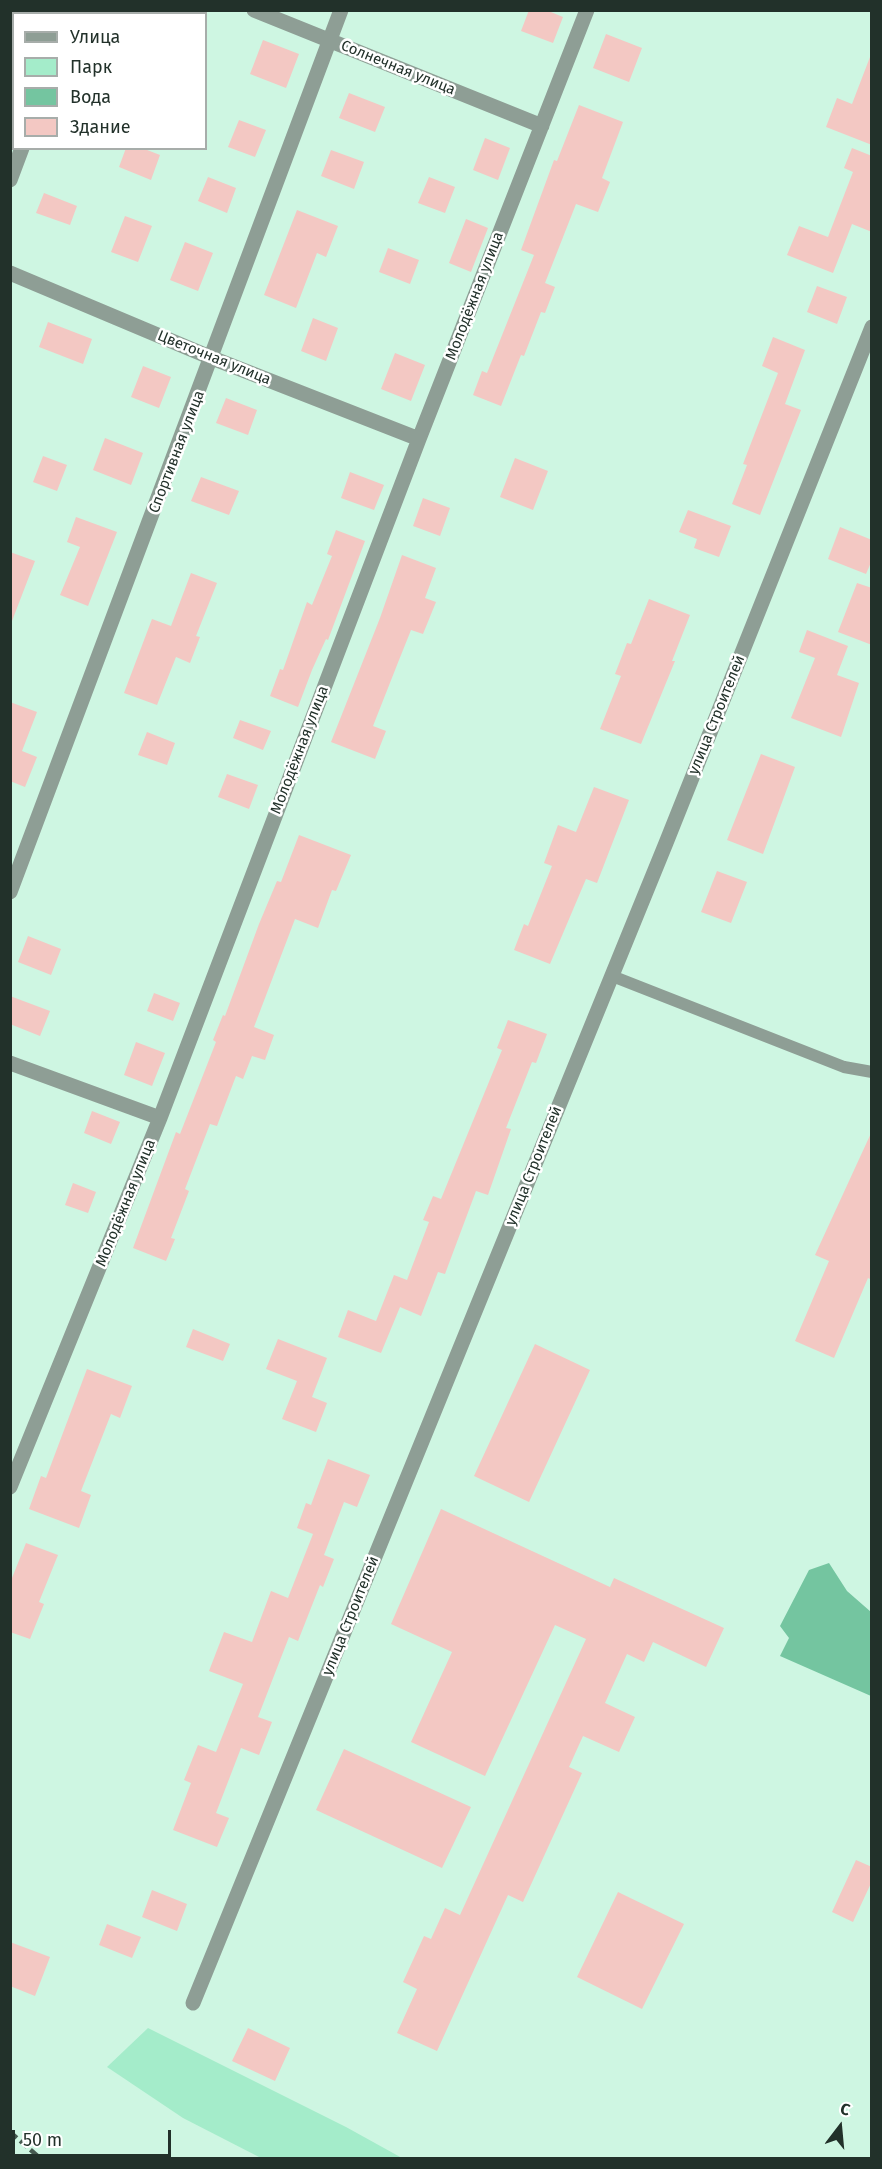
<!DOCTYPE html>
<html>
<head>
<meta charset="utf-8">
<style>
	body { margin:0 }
	#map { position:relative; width:882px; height:2169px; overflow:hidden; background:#cef6e2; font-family:"Fira Sans",sans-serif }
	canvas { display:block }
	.frame { position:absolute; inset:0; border:12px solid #22312a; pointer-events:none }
	.legend { position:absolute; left:12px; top:12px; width:195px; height:138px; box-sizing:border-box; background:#fff; border:2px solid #a7adaa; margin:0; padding:8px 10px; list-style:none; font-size:18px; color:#22312a }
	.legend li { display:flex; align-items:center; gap:12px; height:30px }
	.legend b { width:30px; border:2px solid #a7adaa }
	.north { position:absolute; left:810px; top:2097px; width:60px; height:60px; -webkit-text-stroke:4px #fff; paint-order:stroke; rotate:16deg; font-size:16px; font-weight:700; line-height:24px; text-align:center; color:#22312a }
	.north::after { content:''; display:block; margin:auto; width:21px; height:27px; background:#22312a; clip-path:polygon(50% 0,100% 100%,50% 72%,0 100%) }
	.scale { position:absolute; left:12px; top:2130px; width:159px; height:27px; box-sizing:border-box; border:3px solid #22312a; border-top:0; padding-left:8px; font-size:18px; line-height:21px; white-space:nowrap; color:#22312a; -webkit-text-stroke:4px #fff; paint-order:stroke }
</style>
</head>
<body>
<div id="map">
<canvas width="882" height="2169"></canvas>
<div class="frame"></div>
<ul class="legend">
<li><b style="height:8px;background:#8e9e95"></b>Улица</li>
<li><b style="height:16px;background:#a4ecca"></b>Парк</li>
<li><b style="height:16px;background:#74c5a0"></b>Вода</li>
<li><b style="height:16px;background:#f3c8c3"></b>Здание</li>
</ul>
<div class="north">С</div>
<div class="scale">50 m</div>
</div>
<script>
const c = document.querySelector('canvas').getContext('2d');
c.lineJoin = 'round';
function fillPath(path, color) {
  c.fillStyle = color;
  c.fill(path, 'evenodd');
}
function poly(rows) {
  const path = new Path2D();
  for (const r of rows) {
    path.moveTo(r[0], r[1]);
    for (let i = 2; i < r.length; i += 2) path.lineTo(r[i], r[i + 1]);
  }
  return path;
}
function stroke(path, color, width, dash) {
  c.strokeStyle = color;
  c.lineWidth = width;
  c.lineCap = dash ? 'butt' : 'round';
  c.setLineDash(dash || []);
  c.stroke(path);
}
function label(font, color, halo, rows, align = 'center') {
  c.font = font + ' "Fira Sans",sans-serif';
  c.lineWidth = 5;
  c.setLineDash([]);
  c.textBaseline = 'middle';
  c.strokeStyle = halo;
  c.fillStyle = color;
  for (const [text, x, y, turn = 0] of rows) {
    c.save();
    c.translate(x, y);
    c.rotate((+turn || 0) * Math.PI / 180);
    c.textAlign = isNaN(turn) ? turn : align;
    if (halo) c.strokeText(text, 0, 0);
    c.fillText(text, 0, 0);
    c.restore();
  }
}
fillPath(poly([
	[148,2028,346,2127,402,2158,261,2158,183,2118,107,2067]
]), '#a4ecca');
fillPath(poly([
	[829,1563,847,1591,871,1612,871,1696,780,1656,789,1638,780,1626,809,1570]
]), '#74c5a0');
fillPath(poly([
	[529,10,546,10,563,17,553,43,521,31],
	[606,34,642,48,629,82,593,68],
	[263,40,299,54,286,88,250,74],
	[870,57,872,57,872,145,826,127,837,98,852,104],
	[349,93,385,107,375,132,339,118],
	[579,105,623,122,602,178,610,182,598,212,576,204,545,283,555,287,545,313,541,312,524,356,521,355,501,406,473,395,482,371,487,373,534,255,521,250,554,160,557,161],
	[239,120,266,130,255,157,228,147],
	[485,138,510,148,498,180,473,170],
	[126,148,142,148,160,155,151,180,119,167],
	[852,148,872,156,872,232,852,224,833,273,787,255,799,226,828,237,853,172,844,168],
	[331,150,364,162,354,189,321,176],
	[208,177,236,188,227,213,198,201],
	[429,177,455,187,445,213,418,203],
	[44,193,77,206,70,225,36,213],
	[297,210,338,226,326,257,317,253,296,308,264,295],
	[125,216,152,226,138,262,111,252],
	[466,219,488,228,471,272,449,263],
	[185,242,213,253,198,291,170,280],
	[388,248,419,260,410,284,379,272],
	[817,286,847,297,837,324,807,312],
	[313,318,338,328,326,361,301,351],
	[48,322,92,339,83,364,39,347],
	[773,337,805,350,785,404,801,410,760,515,732,504,747,465,743,464,778,373,762,366],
	[395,353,425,365,411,401,381,389],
	[143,366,171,377,159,408,131,397],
	[226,398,257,410,248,435,216,423],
	[105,438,143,453,131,485,93,470],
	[43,456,67,465,57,491,33,482],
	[515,458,548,471,533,510,500,497],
	[350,472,384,485,374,510,341,498],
	[201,477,239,491,229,515,191,501],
	[423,498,450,508,440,536,413,526],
	[688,510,731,526,719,557,694,548,697,539,679,532],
	[76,517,117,532,88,606,60,595,80,547,67,542],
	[840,527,872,540,872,560,866,574,828,559],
	[336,530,365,541,328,640,326,639,312,670,298,707,270,696,280,669,283,670,307,602,312,605,332,556,327,554],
	[10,552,35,561,12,621,10,621],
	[402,555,436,568,425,598,436,602,423,634,411,630,399,660,373,726,386,731,375,759,331,742,380,618],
	[191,573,217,583,196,636,200,637,190,663,176,657,157,705,124,693,152,619,171,626],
	[857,583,872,588,872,645,838,632],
	[649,599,690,615,672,661,675,661,641,744,600,729,621,676,615,674,627,643,631,644],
	[807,630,848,646,837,675,859,683,841,737,791,718,815,658,799,652],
	[10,702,37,712,22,751,37,757,25,787,10,781],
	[240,720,271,731,263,750,233,738],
	[147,732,175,743,167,765,138,755],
	[761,754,795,767,763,854,727,840],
	[227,774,258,785,249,809,218,797],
	[594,787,629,800,597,883,586,879,550,964,514,950,524,924,528,926,552,866,544,863,558,825,576,832],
	[299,835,351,855,336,891,332,890,318,928,295,919,254,1027,274,1035,265,1060,252,1056,243,1079,236,1076,217,1126,210,1124,185,1189,189,1191,171,1238,175,1239,166,1261,133,1248,176,1132,180,1134,216,1042,213,1040,223,1015,225,1016,259,924,277,881,281,882],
	[717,871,747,882,731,923,701,912],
	[28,936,61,949,51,975,18,962],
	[154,993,180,1003,173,1021,147,1011],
	[10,996,50,1011,40,1036,10,1024],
	[508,1020,547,1034,536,1063,532,1062,506,1128,511,1129,488,1195,476,1191,445,1274,438,1272,421,1316,400,1307,381,1353,338,1337,348,1310,376,1321,394,1275,407,1280,429,1222,423,1220,433,1196,441,1199,502,1050,497,1048],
	[136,1042,165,1053,152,1086,124,1075],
	[92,1111,120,1122,111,1144,84,1133],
	[872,1131,872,1280,868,1278,834,1358,795,1341,829,1261,815,1255],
	[73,1183,96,1192,88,1213,65,1205],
	[193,1329,230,1344,223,1361,186,1347],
	[278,1339,327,1358,312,1397,327,1403,316,1432,282,1419,297,1381,266,1369],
	[535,1344,590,1370,529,1502,474,1476],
	[87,1369,132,1386,120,1418,111,1414,81,1491,91,1495,79,1528,29,1509,41,1476,46,1478],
	[328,1459,370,1475,357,1507,344,1502,324,1555,334,1559,323,1587,320,1585,298,1641,289,1637,258,1717,272,1722,259,1755,241,1748,216,1813,229,1818,217,1847,173,1830,191,1783,184,1780,198,1745,216,1752,243,1684,209,1671,224,1632,252,1642,271,1591,288,1598,313,1534,297,1528,306,1503,311,1505],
	[441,1509,610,1587,614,1578,724,1628,706,1667,653,1642,644,1662,627,1654,605,1703,635,1717,619,1752,583,1736,569,1767,582,1773,523,1902,508,1895,437,2051,397,2033,417,1989,403,1982,424,1936,431,1939,445,1908,460,1915,586,1639,555,1625,485,1776,411,1742,452,1652,391,1624],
	[26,1543,58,1555,39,1602,44,1604,30,1639,10,1632,10,1583],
	[344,1749,471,1807,442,1868,316,1810],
	[856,1860,872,1867,872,1881,853,1922,832,1912],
	[152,1890,187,1904,177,1931,142,1917],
	[618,1892,684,1924,642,2009,577,1977],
	[107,1924,141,1937,132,1958,99,1945],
	[10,1942,50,1957,35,1996,10,1986],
	[248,2028,290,2048,275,2081,232,2061]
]), '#f3c8c3');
stroke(poly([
	[612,976,844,1067,872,1072]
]), '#8e9e95', 12);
stroke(poly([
	[254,10,542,126],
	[73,14,74,10],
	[10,180,22,148],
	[10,273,212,358,419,439],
	[10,892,341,10],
	[10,1063,160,1118],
	[10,1487,160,1118,419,439,587,10],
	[193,2003,666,843,872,327]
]), '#8e9e95', 15);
stroke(poly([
	[10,2132,40,2158]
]), '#465a50', 4.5, [9, 4.5]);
label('15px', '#22312a', '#fff', [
	["Солнечная улица",398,68,22],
	["Молодёжная улица",475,296,-69],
	["Цветочная улица",214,358,22],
	["Спортивная улица",177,452,-69],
	["улица Строителей",717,715,-68],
	["Молодёжная улица",300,750,-69],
	["улица Строителей",534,1166,-68],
	["Молодёжная улица",126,1203,-68],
	["улица Строителей",351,1616,-68]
]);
</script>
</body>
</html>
